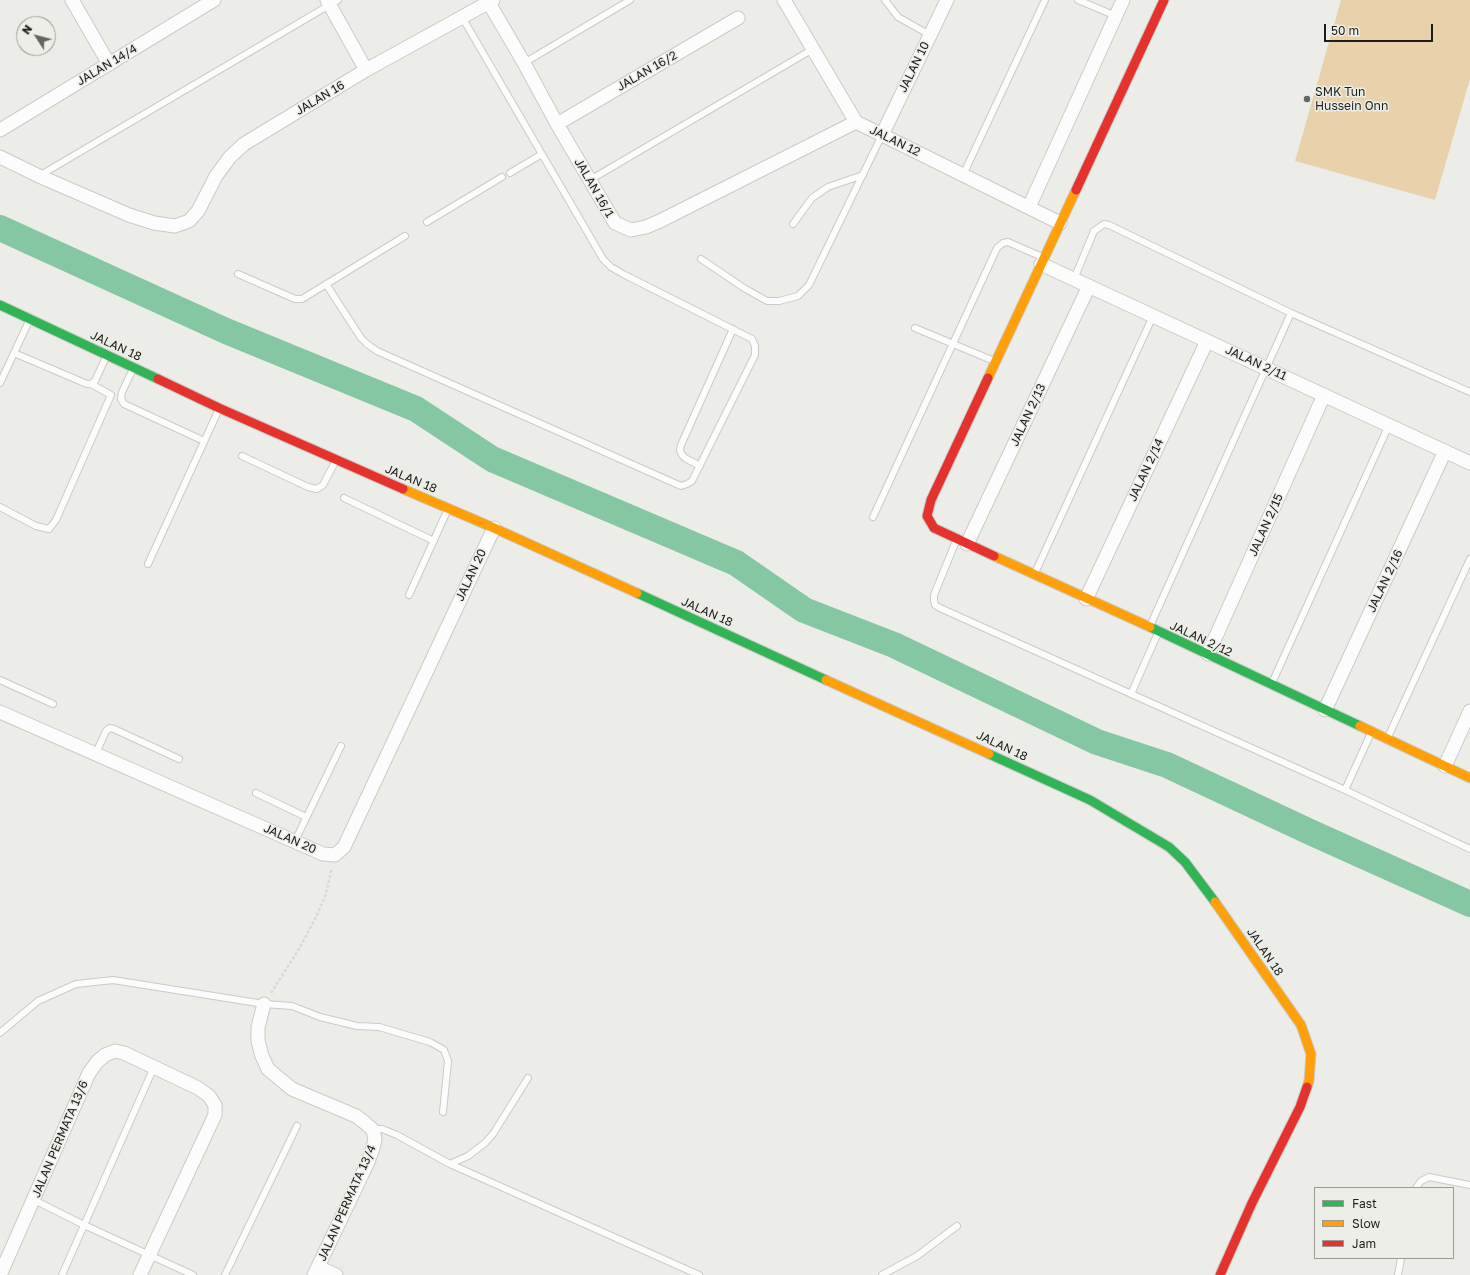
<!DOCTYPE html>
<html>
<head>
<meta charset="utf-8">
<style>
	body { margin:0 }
	#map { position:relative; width:1470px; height:1275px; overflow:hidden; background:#ecede9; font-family:"Golos Text",sans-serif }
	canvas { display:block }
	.legend { position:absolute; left:1314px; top:1187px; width:140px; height:72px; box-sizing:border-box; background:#edeee8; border:1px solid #9a9b96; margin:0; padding:5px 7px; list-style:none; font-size:12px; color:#1d1e1b }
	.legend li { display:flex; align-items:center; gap:8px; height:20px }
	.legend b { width:20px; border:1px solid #9a9b96 }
	.north { position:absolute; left:16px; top:16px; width:40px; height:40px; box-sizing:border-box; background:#edeee8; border:1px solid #9a9b96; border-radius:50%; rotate:306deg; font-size:11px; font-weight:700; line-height:16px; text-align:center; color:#1d1e1b }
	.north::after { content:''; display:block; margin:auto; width:14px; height:18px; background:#656663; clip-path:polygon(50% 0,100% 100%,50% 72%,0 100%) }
	.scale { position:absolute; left:1324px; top:24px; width:109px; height:18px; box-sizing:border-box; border:2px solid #1d1e1b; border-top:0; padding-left:5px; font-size:12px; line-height:14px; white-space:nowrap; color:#1d1e1b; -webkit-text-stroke:3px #edeee8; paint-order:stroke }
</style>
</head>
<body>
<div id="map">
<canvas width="1470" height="1275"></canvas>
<ul class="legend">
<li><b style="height:5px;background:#30b455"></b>Fast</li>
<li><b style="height:5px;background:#ff9f0a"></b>Slow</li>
<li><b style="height:5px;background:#e5322d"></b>Jam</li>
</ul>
<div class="north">N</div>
<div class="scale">50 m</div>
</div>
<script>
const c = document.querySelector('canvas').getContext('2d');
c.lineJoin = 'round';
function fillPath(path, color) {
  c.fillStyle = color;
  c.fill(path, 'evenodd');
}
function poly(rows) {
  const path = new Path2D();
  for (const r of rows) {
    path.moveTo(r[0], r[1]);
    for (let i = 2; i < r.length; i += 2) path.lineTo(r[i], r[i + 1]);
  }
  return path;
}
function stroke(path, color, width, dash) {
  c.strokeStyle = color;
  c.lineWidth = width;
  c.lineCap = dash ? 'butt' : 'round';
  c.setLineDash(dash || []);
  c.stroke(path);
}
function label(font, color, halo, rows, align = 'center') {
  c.font = font + ' "Golos Text",sans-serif';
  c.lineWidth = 3;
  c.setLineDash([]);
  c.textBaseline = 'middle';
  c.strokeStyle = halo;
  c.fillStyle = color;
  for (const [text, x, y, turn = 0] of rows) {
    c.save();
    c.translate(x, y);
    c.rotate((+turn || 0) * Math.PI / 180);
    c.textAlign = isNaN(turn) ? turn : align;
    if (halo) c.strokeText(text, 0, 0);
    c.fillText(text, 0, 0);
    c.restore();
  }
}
fillPath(poly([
	[1341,0,1470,0,1470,79,1435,200,1295,161]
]), '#e9d1ac');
stroke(poly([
	[0,228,226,331,416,409,492,459,736,563,804,610,894,645,1097,742,1167,765,1310,832,1470,904]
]), '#85c6a3', 26);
const lane = poly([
	[885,0,898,17,930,35],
	[1078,0,1116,16],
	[524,63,630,0],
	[510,173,542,154],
	[963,175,1045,0],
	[39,176,338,0],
	[590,180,813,49],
	[427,222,502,177],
	[793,224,812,198,828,187,863,175],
	[701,259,744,288,767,301,779,301,798,296,809,285,882,135],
	[238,274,295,299,302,299,405,236],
	[1074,279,1094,231,1104,224,1109,225,1291,313,1470,392],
	[326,284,361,338,367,344,377,351,681,486,687,484,692,481,755,355,755,346,752,339,623,274,611,267,603,259,462,17],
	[915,328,994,361],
	[14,353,87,384,91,384,95,381,106,357],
	[133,369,122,392,121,399,124,404,204,441],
	[0,383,29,321],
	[242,456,308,487,317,489,323,485,335,462],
	[700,466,685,458,682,455,680,450,681,445,733,329],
	[344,498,434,541],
	[0,507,36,526,49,529,56,520,111,395,91,384],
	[873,517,997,248,1003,243,1008,242,1042,257],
	[956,541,934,595,934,600,935,605,940,608,1345,790],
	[148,564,219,409],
	[1035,573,1153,316],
	[409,595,448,509],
	[1150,626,1291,313],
	[0,680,53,704],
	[1272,683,1389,425],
	[1131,694,1158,633],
	[1371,733,1345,790,1470,849],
	[1388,737,1470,559],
	[95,755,106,731,110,728,114,729,179,759],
	[256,793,306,817],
	[295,841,341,746],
	[0,1033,38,1001,76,984,113,980,264,1004,292,1006,320,1017,357,1026,379,1027,430,1042,444,1050,448,1061,443,1112],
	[373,1129,382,1129,397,1135,450,1164,699,1275],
	[450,1164,468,1156,485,1143,493,1134,528,1078],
	[1416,1188,1421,1181,1429,1177,1470,1185],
	[34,1200,84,1225,193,1275],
	[62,1275,154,1067],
	[225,1275,297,1126],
	[882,1275,917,1256,957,1226],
	[1398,1275,1401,1258]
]);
const street = poly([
	[72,0,109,64],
	[327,0,366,70],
	[784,0,856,122,1060,223],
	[489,3,524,63,557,124,615,223,631,230,646,227,660,221,856,122],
	[557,124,738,18],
	[0,130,214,0],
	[882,135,947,0],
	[0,157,39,176,129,215,154,223,175,226,189,221,198,211,216,176,230,157,244,144,366,70,493,0],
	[1029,207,1123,0],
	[1041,264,1470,463],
	[967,544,1089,286],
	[1086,599,1207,341],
	[1208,654,1324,395],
	[1325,710,1445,451],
	[0,712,323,854,335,855,344,847,494,528],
	[1445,766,1470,711],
	[264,1004,258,1027,258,1041,262,1056,268,1069,292,1089,356,1116,364,1122,373,1130,375,1139,373,1148,368,1162,314,1275],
	[318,1267,336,1275],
	[0,1275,89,1073,97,1062,105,1055,115,1051,124,1053,198,1088,209,1096,215,1105,215,1115,140,1275]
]);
const fast = poly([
	[0,305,158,379],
	[637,593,826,680],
	[1150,627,1360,726],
	[989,754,1090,800,1169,847,1185,862,1215,902]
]);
const slow = poly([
	[988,378,1076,190],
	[403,489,494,528,637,593],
	[994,556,1150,627],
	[826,680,989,754],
	[1360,726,1470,778],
	[1215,902,1301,1025,1311,1054,1309,1081,1307,1087]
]);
const jam = poly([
	[1076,190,1164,0],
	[988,378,931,500,927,516,934,528,994,556],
	[158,379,219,408,403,489],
	[1220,1275,1252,1203,1300,1107,1307,1087]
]);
stroke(lane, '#cacac7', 8);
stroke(street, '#cacac7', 15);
stroke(fast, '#cacac7', 11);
stroke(slow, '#cacac7', 11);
stroke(jam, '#cacac7', 11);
stroke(poly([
	[271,993,299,949,317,915,325,897,332,868]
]), '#d8d9d8', 2.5, [3, 2]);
stroke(lane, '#fcfcfc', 6);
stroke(street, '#fcfcfc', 13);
stroke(fast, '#30b455', 9);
stroke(slow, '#ff9f0a', 9);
stroke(jam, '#e5322d', 9);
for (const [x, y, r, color] of [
	[1307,99,4,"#656663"]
]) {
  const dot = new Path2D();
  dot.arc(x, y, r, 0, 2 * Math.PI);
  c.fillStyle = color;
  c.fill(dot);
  stroke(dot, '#edeee8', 1.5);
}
label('12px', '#1d1e1b', '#edeee8', [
	["JALAN 14/4",107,65,-31],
	["JALAN 10",914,67,-64],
	["JALAN 16/2",647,71,-30],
	["JALAN 16",320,98,-31],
	["JALAN 12",895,141,26],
	["JALAN 16/1",594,188,60],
	["JALAN 18",116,346,25],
	["JALAN 2/11",1256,363,25],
	["JALAN 2/13",1028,415,-65],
	["JALAN 2/14",1146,470,-65],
	["JALAN 18",411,479,23],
	["JALAN 2/15",1266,525,-66],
	["JALAN 20",471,575,-65],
	["JALAN 2/16",1385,581,-65],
	["JALAN 18",707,612,24],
	["JALAN 2/12",1201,639,25],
	["JALAN 18",1002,746,25],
	["JALAN 20",290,839,24],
	["JALAN 18",1265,952,56],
	["JALAN PERMATA 13/6",60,1139,-67],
	["JALAN PERMATA 13/4",347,1203,-66]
]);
label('12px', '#1d1e1b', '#edeee8', [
	["SMK Tun",1315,92],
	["Hussein Onn",1315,106]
], 'left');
</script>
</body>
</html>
